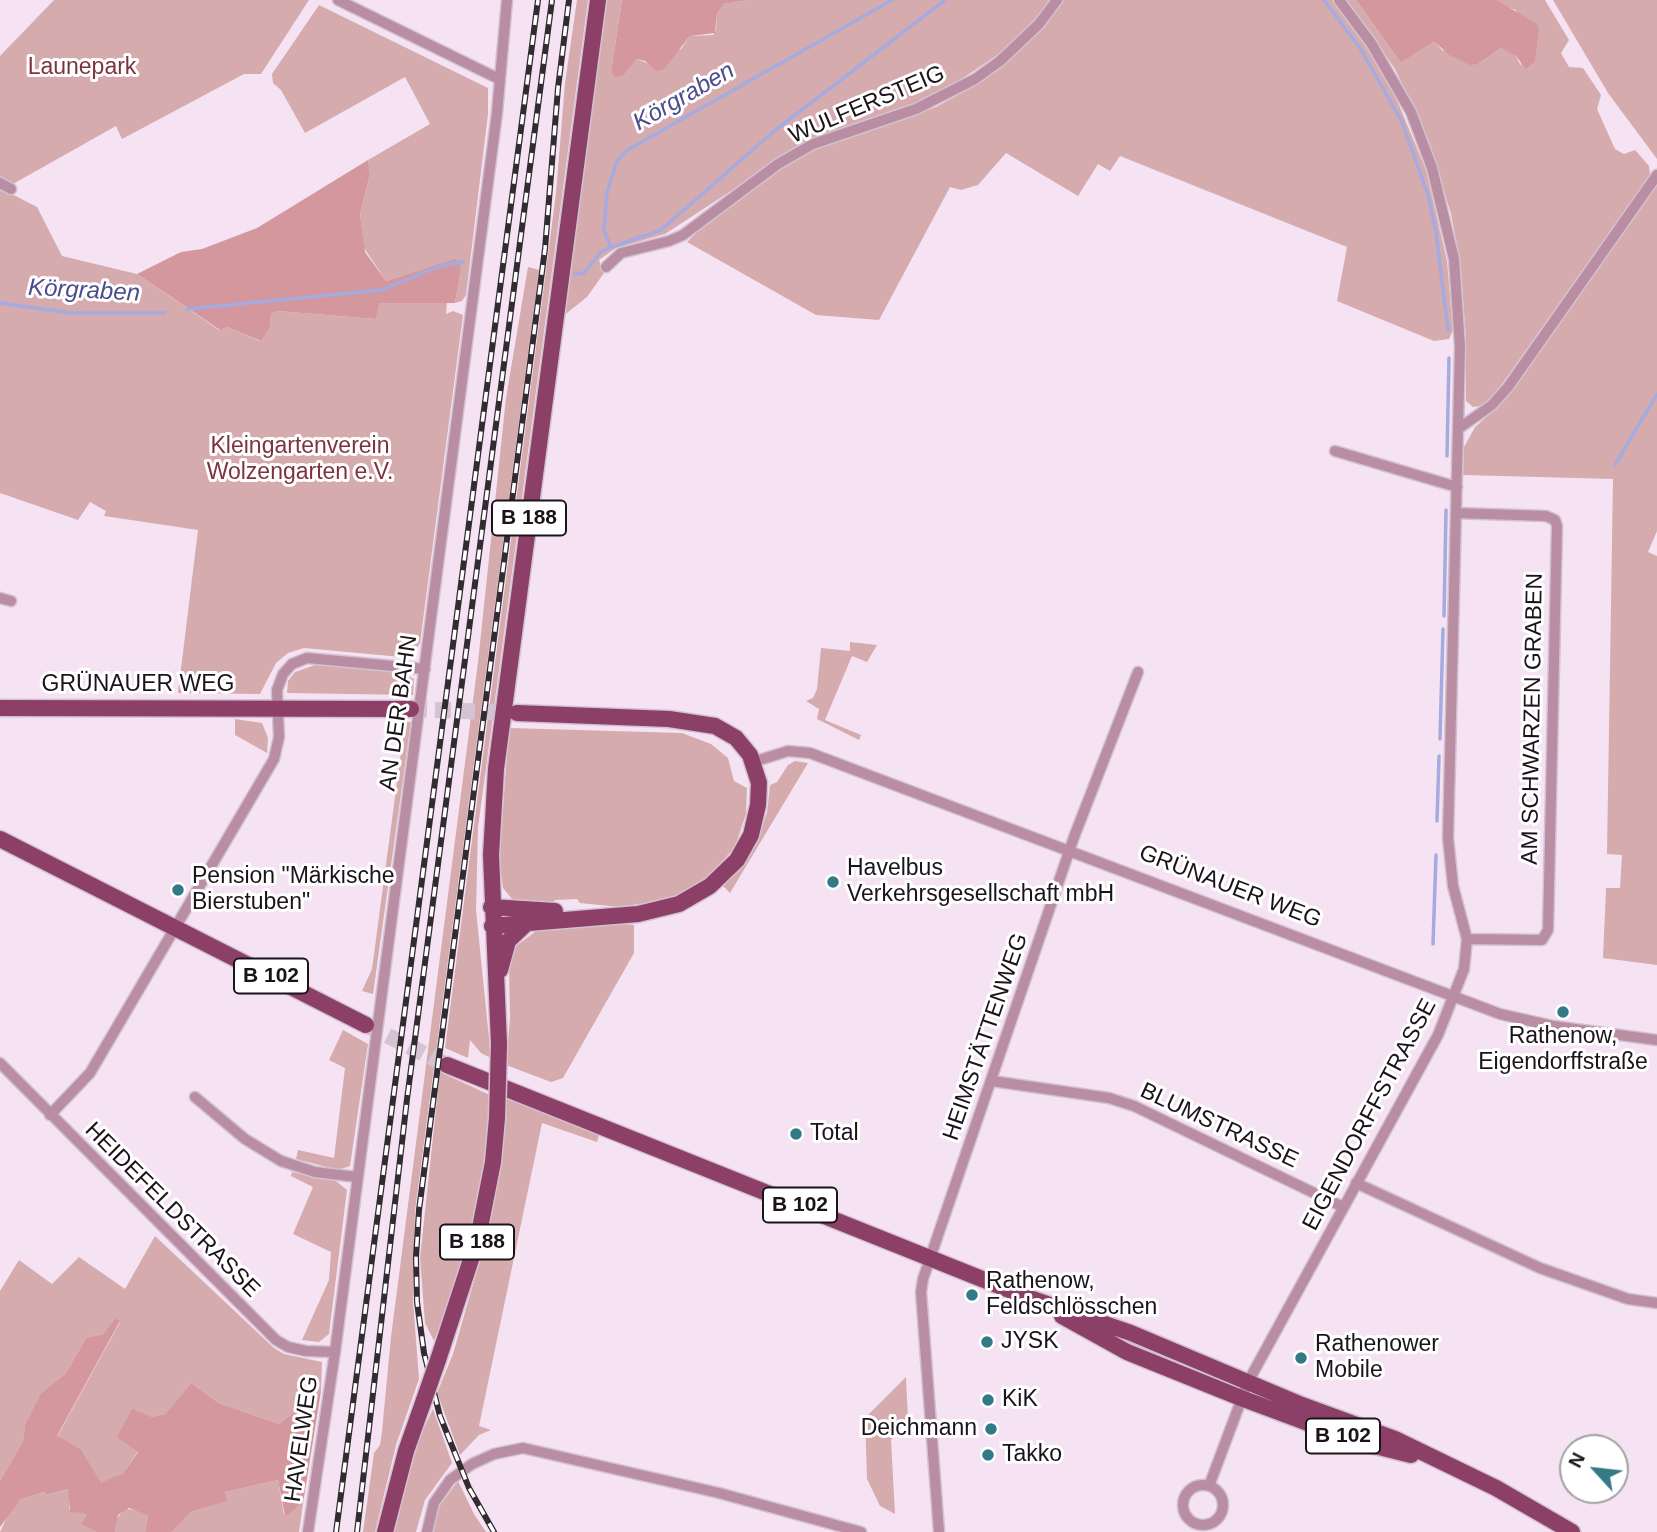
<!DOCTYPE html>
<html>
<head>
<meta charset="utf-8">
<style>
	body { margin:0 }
	#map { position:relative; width:1657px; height:1532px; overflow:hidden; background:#f5e3f4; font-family:Arial,sans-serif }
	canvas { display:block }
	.north { position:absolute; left:1559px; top:1434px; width:70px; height:70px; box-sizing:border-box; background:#fff; border:2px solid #a3a1a3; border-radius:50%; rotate:297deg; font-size:19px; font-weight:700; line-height:28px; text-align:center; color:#1a141a }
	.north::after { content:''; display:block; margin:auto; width:24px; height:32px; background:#347a86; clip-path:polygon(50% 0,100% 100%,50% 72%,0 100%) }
</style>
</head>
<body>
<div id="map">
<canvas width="1657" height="1532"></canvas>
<div class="north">N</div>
</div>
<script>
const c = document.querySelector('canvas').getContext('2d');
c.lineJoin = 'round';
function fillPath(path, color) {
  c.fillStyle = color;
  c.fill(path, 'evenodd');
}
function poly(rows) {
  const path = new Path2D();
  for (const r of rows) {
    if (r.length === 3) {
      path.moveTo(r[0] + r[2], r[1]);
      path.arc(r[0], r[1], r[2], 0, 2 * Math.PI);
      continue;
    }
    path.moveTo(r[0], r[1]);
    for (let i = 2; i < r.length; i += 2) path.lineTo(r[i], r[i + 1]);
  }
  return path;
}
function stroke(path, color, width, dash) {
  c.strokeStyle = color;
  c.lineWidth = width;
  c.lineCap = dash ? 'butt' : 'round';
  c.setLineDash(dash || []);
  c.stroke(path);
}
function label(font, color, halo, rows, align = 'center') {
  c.font = font + ' Arial,sans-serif';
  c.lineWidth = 6;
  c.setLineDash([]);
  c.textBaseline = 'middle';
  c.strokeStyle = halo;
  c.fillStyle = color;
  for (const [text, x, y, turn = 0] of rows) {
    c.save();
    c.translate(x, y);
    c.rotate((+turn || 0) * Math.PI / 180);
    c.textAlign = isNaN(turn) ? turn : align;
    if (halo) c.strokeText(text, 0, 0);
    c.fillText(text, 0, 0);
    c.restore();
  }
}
fillPath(poly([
	[54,0,309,0,261,74,244,74,122,139,116,126,13,184,0,177,0,56],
	[577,0,588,0,478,828,476,910,491,1058,481,1053,470,1040,468,1058,445,1048,556,193,565,83],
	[607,0,622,0,611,72,624,75,637,59,649,64,681,49,690,36,713,35,716,30,717,14,724,4,748,0,1049,0,1036,19,999,54,933,98,777,161,665,234,616,248,599,260,604,273,587,297,563,316],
	[1063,0,1332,0,1364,41,1394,93,1426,170,1447,261,1453,330,1449,339,1434,341,1337,301,1347,247,1120,156,1110,171,1098,164,1078,196,1006,153,978,185,961,190,950,187,879,320,816,315,687,242,701,228,779,169,821,145,936,107,976,85,1003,66,1042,27],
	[1346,0,1356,0,1401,63,1434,40,1442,50,1478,64,1501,48,1506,50,1516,56,1521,66,1516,10,1502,6,1496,0,1545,0,1569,40,1561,53,1569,67,1583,68,1601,95,1597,109,1615,149,1624,154,1635,150,1649,166,1650,174,1636,195,1497,391,1482,406,1473,407,1466,401,1466,338,1460,261,1451,214,1428,139,1395,69],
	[1553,0,1657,0,1657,159,1608,93],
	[319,5,488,88,488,114,466,295,462,301,455,303,461,270,424,269,386,281,364,248,360,214,370,174,368,160,430,124,405,77,305,133,281,90,273,83,272,74],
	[1657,183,1657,531,1648,552,1657,556,1657,965,1603,958,1606,888,1620,888,1622,855,1607,854,1613,479,1463,475,1464,447,1475,427,1492,412,1528,367],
	[0,188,37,207,62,256,137,274,219,330,227,327,260,341,270,327,271,314,277,311,376,319,378,303,447,302,446,314,453,311,463,315,420,643,415,651,401,657,304,648,288,653,276,663,260,694,178,693,198,530,104,516,106,511,90,502,78,520,0,493],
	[528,267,539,270,415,1211,413,1301,419,1379,396,1445,375,1532,363,1532,374,1453,380,1445,382,1431,391,1337,478,662,506,398],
	[850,642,877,645,867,662,852,656,825,720,861,735,859,740,817,719,819,709,806,701,813,698,817,689,821,648,850,651],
	[315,665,399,672,414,679,413,695,287,693,288,681,295,672],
	[235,719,262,723,268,738,267,753,235,735],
	[405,722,411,722,373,994,362,991,372,969],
	[509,728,682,733,711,744,728,758,734,781,747,788,746,814,735,847,704,882,672,899,619,907,580,903,577,899,555,900,550,906,520,903,512,899,503,888,499,862],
	[795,761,808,763,730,893,722,885,760,831,767,813,770,785,777,782,788,765],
	[617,923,634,925,634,953,563,1078,551,1082,506,1065,510,1018,509,965,515,947,540,928],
	[343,1030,368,1044,350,1166,338,1170,296,1159,298,1150,334,1158,345,1068,329,1060],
	[440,1072,490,1095,482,1182,471,1235,459,1277,434,1341,425,1323,420,1258],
	[506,1097,599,1135,597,1142,542,1123,479,1426,491,1430,479,1435,460,1455,437,1393,453,1354,486,1239,497,1183],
	[292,1172,336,1181,347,1190,329,1334,319,1342,302,1340,329,1280,331,1252,293,1234,313,1187,291,1176],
	[155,1236,274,1348,284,1354,322,1362,321,1391,279,1424,219,1403,191,1383,165,1414,151,1417,138,1451,123,1473,101,1484,81,1449,57,1437,120,1322,115,1318,103,1334,86,1338,66,1373,40,1394,25,1424,23,1441,0,1481,0,1291,19,1260,52,1284,79,1257,125,1289],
	[906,1377,908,1420,891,1440,895,1514,880,1506,867,1479,865,1418],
	[433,1409,452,1463,425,1500,416,1532,393,1532,420,1436],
	[278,1480,284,1515,304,1497,299,1532,172,1532,191,1512,226,1501,225,1492],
	[458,1481,474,1514,486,1532,432,1532,438,1508],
	[69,1489,69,1509,83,1513,86,1516,82,1524,96,1532,0,1532,11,1508,20,1500,44,1492,47,1495],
	[125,1509,139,1510,148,1515,145,1532,115,1532,117,1518]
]), '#d5abae');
fillPath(poly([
	[622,0,748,0,724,4,717,14,715,33,690,36,663,70,656,71,645,61,637,59,624,75,616,77,611,72],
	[1356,0,1496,0,1536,23,1539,28,1535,61,1526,69,1516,56,1501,48,1478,64,1470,65,1449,55,1434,41,1401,63],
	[368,160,370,174,360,214,365,252,386,281,455,259,460,264,461,270,455,303,379,303,376,319,277,311,271,314,270,327,261,341,227,327,220,330,137,274,181,252,202,249,257,228],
	[115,1318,120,1321,57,1436,81,1449,101,1483,123,1473,138,1452,117,1437,132,1409,151,1417,165,1414,191,1383,219,1403,279,1424,321,1391,304,1497,294,1510,285,1516,278,1480,225,1492,227,1501,191,1512,172,1532,145,1532,148,1515,129,1508,118,1515,115,1532,96,1532,81,1524,86,1516,83,1513,70,1512,68,1489,47,1495,44,1492,20,1500,0,1527,0,1481,23,1441,25,1424,40,1394,66,1373,86,1338,103,1334]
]), '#d4979d');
stroke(poly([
	[1324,0,1360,48,1402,122,1428,195,1436,232,1448,330],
	[612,247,661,230,773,132,945,0],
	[575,273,583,274,601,252,611,247,604,231,607,193,617,161,626,151,892,0],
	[0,303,71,313,165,313],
	[187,309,382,290,440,266,463,262],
	[1447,456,1449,358],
	[1615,465,1657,394],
	[1444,616,1446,510],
	[1440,739,1443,629],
	[1437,821,1439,756],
	[1433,944,1436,855]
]), '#a5abde', 3.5);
stroke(poly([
	[411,709,517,713],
	[366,1025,447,1065]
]), '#d4c4d3', 16, [16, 8]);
const minor = poly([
	[338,0,499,79],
	[0,183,11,189],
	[606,267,621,253,669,241,683,235,778,164,813,144,916,109,975,79,1000,61,1039,24,1057,0],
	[1458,429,1492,405,1508,387,1657,175],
	[1335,451,1457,487],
	[1456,513,1546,516,1555,520,1557,526,1548,930,1542,940,1467,939],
	[0,598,11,601],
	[753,762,788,751,810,753,1500,1014,1553,1026,1657,1040],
	[0,1063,276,1340,288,1347,306,1351,335,1352],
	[992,1081,1109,1098,1134,1106,1343,1207],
	[195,1097,245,1139,281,1161,315,1172,357,1177],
	[50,1115,90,1073,274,759,279,737,277,690,283,674,292,664,307,658,425,669],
	[1356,1183,1540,1268,1628,1299,1657,1303],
	[1203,1505,20],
	[1209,1486,1248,1382,1438,1035,1464,969,1467,939,1453,886,1448,838,1460,347,1454,259,1432,168,1411,112,1371,43,1339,0],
	[308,1532,335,1352,497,113,507,0],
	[427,1532,434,1503,450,1480,472,1464,494,1454,523,1448,719,1493,861,1532],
	[939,1532,921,1292,923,1279,1074,837,1138,672]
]);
const primary = poly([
	[0,708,411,709],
	[0,839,366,1025],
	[491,907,555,911],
	[492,926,638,914,679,904,710,886,737,860,751,835,758,805,759,783,750,755,736,738,715,726,669,719,517,713],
	[500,970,508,941,526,924],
	[499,1044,491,855,496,769,598,0],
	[447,1065,1027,1297,1131,1333,1302,1405,1395,1439,1496,1488,1572,1532],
	[1062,1316,1127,1352,1241,1398,1359,1442,1411,1455],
	[438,1360,478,1238,493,1162,497,1118],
	[385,1532,406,1451,424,1400]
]);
stroke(minor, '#d2c2d1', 13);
stroke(primary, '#d2c2d1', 19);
stroke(minor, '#ba8ea2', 10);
stroke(primary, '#8c4068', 16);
const rail = poly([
	[336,1532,538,0],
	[357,1532,407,1099,552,0],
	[494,1532,469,1488,440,1416,424,1353,417,1302,416,1257,419,1210,545,249,558,88,569,0]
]);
stroke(rail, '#322b32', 6);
stroke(rail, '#fff', 3.5, [10]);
const primaryBridge = poly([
	[497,1118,499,1044],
	[424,1400,438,1360]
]);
stroke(primaryBridge, '#d2c2d1', 19, []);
stroke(primaryBridge, '#8c4068', 16);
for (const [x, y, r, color] of [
	[833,882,7,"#347a86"],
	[178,890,7,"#347a86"],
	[1563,1012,7,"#347a86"],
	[796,1134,7,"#347a86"],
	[972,1295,7,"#347a86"],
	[987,1342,7,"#347a86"],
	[1301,1358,7,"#347a86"],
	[988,1400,7,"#347a86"],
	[991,1429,7,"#347a86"],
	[988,1455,7,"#347a86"]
]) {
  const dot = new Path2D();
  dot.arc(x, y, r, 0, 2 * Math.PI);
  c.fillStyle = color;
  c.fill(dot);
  stroke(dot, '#fff', 2.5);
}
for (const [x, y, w] of [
	[529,518,74],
	[271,976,74],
	[800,1205,74],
	[477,1242,74],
	[1343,1436,74]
]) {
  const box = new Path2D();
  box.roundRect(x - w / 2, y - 17.5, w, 35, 5);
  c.fillStyle = '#fff';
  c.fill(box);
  stroke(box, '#1a141a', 2);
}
label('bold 21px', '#1a141a', null, [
	["B 188",529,518],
	["B 102",271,976],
	["B 102",800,1205],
	["B 188",477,1242],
	["B 102",1343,1436]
]);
label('23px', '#7d333f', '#fff', [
	["Launepark",82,68],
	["Kleingartenverein",300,447],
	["Wolzengarten e.V.",300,473]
]);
label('23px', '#1a141a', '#fff', [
	["WULFERSTEIG",867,105,-23],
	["GRÜNAUER WEG",138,685],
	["AN DER BAHN",399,713,-82],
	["AM SCHWARZEN GRABEN",1533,719,-89],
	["GRÜNAUER WEG",1230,887,21],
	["HEIMSTÄTTENWEG",986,1037,-71],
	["EIGENDORFFSTRASSE",1370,1115,-62],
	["BLUMSTRASSE",1219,1126,25],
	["HEIDEFELDSTRASSE",172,1210,45],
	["HAVELWEG",302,1439,-82]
]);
label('23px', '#1a141a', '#fff', [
	["Havelbus",847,869],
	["Verkehrsgesellschaft mbH",847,895],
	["Pension \"Märkische",192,877],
	["Bierstuben\"",192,903],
	["Rathenow,",1563,1037,"center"],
	["Eigendorffstraße",1563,1063,"center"],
	["Total",810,1134],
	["Rathenow,",986,1282],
	["Feldschlösschen",986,1308],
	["JYSK",1001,1342],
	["Rathenower",1315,1345],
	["Mobile",1315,1371],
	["KiK",1002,1400],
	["Deichmann",977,1429,"right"],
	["Takko",1002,1455]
], 'left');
label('italic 24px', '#4a4c8c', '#fff', [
	["Körgraben",684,97,-30],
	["Körgraben",84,291,3]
]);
</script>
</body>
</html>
